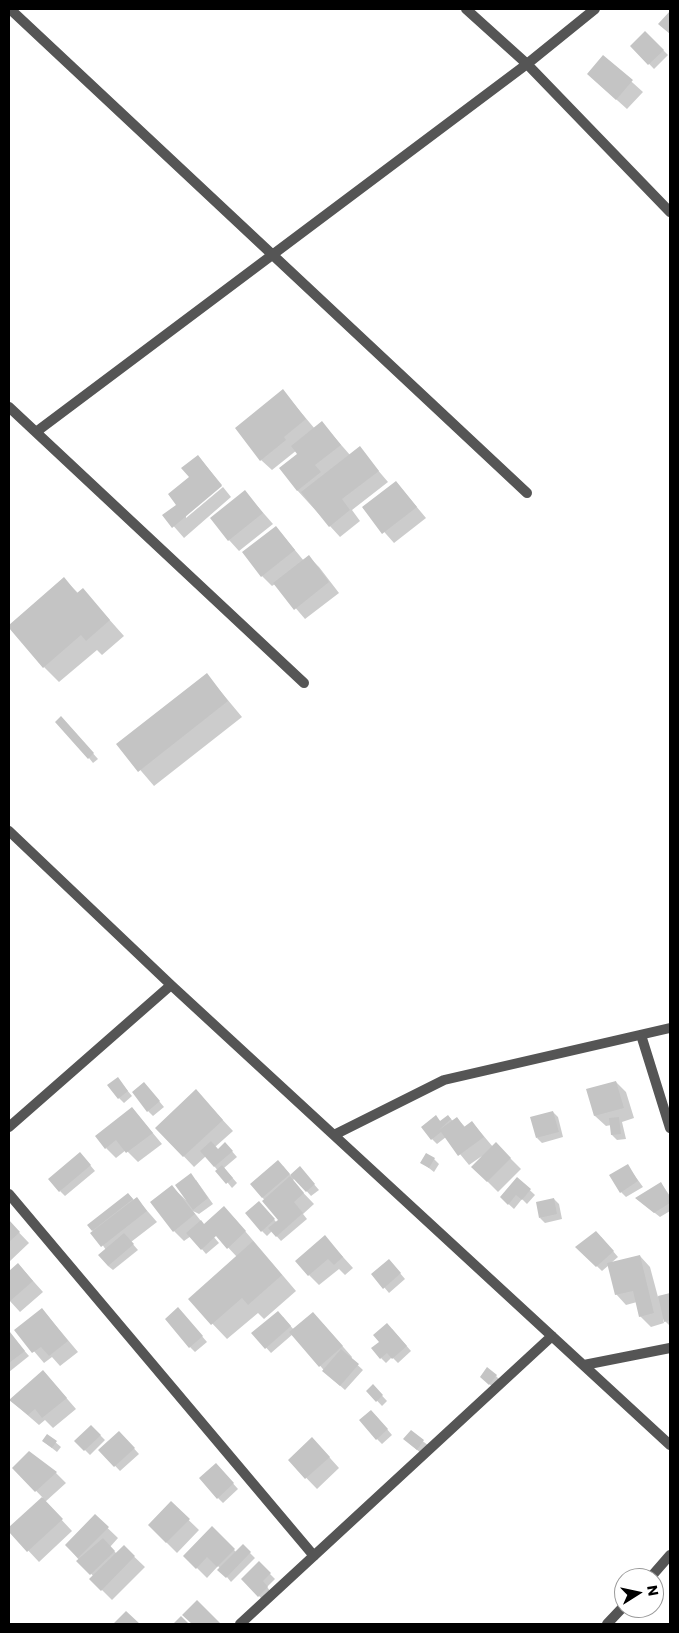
<!DOCTYPE html>
<html>
<head>
<meta charset="utf-8">
<style>
	body { margin:0 }
	#map { position:relative; width:679px; height:1633px; overflow:hidden; background:#fff; font-family:Poppins,sans-serif }
	canvas { display:block }
	.frame { position:absolute; inset:0; border:10px solid #000; pointer-events:none }
	.north { position:absolute; left:614px; top:1568px; width:50px; height:50px; box-sizing:border-box; background:#fff; border:1px solid #999; border-radius:50%; rotate:80deg; font-size:14px; font-weight:700; line-height:20px; text-align:center; color:#000 }
	.north::after { content:''; display:block; margin:auto; width:18px; height:22px; background:#000; clip-path:polygon(50% 0,100% 100%,50% 72%,0 100%) }
</style>
</head>
<body>
<div id="map">
<canvas width="679" height="1633"></canvas>
<div class="frame"></div>
<div class="north">N</div>
</div>
<script>
const c = document.querySelector('canvas').getContext('2d');
c.lineJoin = 'round';
function fillPath(path, color) {
  c.fillStyle = color;
  c.fill(path, 'evenodd');
}
function poly(rows) {
  const path = new Path2D();
  for (const r of rows) {
    path.moveTo(r[0], r[1]);
    for (let i = 2; i < r.length; i += 2) path.lineTo(r[i], r[i + 1]);
  }
  return path;
}
function stroke(path, color, width, dash) {
  c.strokeStyle = color;
  c.lineWidth = width;
  c.lineCap = dash ? 'butt' : 'round';
  c.setLineDash(dash || []);
  c.stroke(path);
}
fillPath(poly([
	[645,32,668,55,654,69,632,46],
	[603,56,643,92,627,109,599,84],
	[283,391,315,429,322,423,350,455,359,448,388,482,352,510,360,521,340,537,297,490,299,454,297,450,272,470,261,460],
	[198,456,222,485,186,515,186,518,223,487,231,497,184,538,164,515,178,505],
	[396,482,426,518,394,543,363,508],
	[245,492,273,524,239,551,229,540],
	[276,527,304,561,309,557,319,567,339,593,305,619,275,584,272,586,262,576],
	[64,579,78,593,83,590,124,636,102,655,97,650,59,682,44,667],
	[207,675,242,717,154,786,118,744],
	[66,723,98,759,93,763,89,758],
	[616,1082,626,1092,634,1118,622,1122,626,1139,617,1140,612,1135,611,1125,606,1126,595,1116,588,1090],
	[144,1083,164,1107,153,1116,148,1111],
	[122,1084,132,1096,124,1103,119,1098],
	[206,1102,233,1131,215,1147,218,1150,230,1149,237,1157,224,1168,237,1183,232,1188,206,1156,194,1167,157,1128],
	[132,1108,162,1144,138,1162,126,1150,116,1158,106,1148],
	[553,1112,558,1117,563,1137,542,1143,537,1138],
	[448,1116,453,1121,457,1118,465,1127,472,1122,493,1147,496,1144,521,1169,498,1192,473,1167,482,1156,469,1165,446,1137,437,1144,432,1139,436,1117,441,1122],
	[85,1159,95,1171,65,1196,60,1191],
	[434,1159,439,1164,434,1172,421,1162],
	[627,1165,643,1187,626,1197,621,1192],
	[283,1166,291,1176,300,1168,319,1190,311,1196,295,1178,292,1181,314,1204,303,1214,307,1219,281,1241,272,1231,267,1236,262,1231,264,1208,277,1223,280,1220,252,1184],
	[518,1179,535,1195,527,1204,522,1199,514,1209,501,1197],
	[196,1180,213,1204,199,1214,193,1211,205,1226,234,1218,296,1291,264,1319,258,1313,227,1339,189,1299,237,1257,209,1227,207,1229,219,1243,206,1254,191,1236,184,1241,174,1231,172,1187,186,1200],
	[661,1183,670,1196,670,1211,660,1217,637,1199],
	[128,1194,134,1200,136,1198,157,1222,131,1242,138,1250,113,1270,108,1266,106,1250,89,1225],
	[554,1199,559,1204,562,1219,545,1223,540,1218],
	[9,1222,29,1243,9,1262],
	[325,1237,353,1268,345,1275,339,1269,319,1285,309,1275],
	[601,1237,618,1257,611,1263,640,1256,650,1267,658,1297,670,1294,670,1326,663,1319,664,1323,651,1327,640,1316,637,1302,626,1305,616,1294,609,1265,602,1271,577,1247],
	[18,1264,43,1292,20,1312,9,1300,9,1272],
	[394,1266,405,1279,389,1293,373,1274],
	[42,1309,78,1352,60,1366,52,1357,44,1363,16,1330],
	[183,1314,207,1342,195,1352,190,1347],
	[283,1317,294,1330,323,1324,352,1357,351,1359,363,1370,345,1390,328,1375,293,1334,271,1353,253,1333],
	[392,1329,411,1351,398,1363,392,1357,386,1363,381,1358],
	[10,1334,29,1356,9,1372,9,1335],
	[43,1371,76,1409,53,1428,45,1420,39,1425,10,1400],
	[496,1376,501,1381,495,1389,486,1381],
	[373,1386,387,1401,382,1406,368,1391],
	[376,1416,392,1435,382,1444,377,1439],
	[91,1426,105,1440,90,1455,76,1441],
	[119,1432,139,1454,120,1471,100,1450],
	[411,1432,429,1446,422,1454,410,1444],
	[47,1435,61,1447,57,1452,43,1441],
	[322,1449,339,1468,317,1489,289,1460],
	[14,1468,56,1473,66,1483,45,1502,72,1531,39,1562,9,1530,43,1498],
	[221,1470,238,1489,223,1503,218,1498],
	[171,1503,199,1530,177,1553,149,1525],
	[95,1516,118,1538,110,1547,117,1554,124,1547,145,1567,112,1600,91,1579,94,1577,66,1545],
	[212,1528,236,1552,243,1546,255,1558,231,1582,218,1566,207,1578,185,1556],
	[259,1563,275,1579,267,1587,272,1593,264,1601,242,1579]
]), '#0003');
fillPath(poly([
	[670,11,670,34,658,24],
	[645,31,664,50,648,65,630,46],
	[603,55,633,80,616,100,587,74],
	[283,389,306,419,284,437,286,440,260,461,235,428],
	[322,421,341,445,315,465,321,472,297,491,279,468,297,454,291,446],
	[360,446,379,471,342,499,350,510,329,527,301,492],
	[198,455,222,486,172,528,162,515,176,505,168,494,189,477,181,468],
	[396,481,417,507,382,534,362,507],
	[245,490,263,513,228,541,210,518],
	[276,526,295,550,261,577,242,552],
	[309,555,329,582,294,610,273,583],
	[64,577,77,593,83,588,110,620,86,641,81,635,43,668,9,628,9,625],
	[207,673,228,701,138,772,116,744],
	[61,716,94,753,88,759,55,722],
	[118,1077,128,1091,118,1099,107,1085],
	[616,1081,624,1108,594,1116,586,1089],
	[144,1082,160,1101,147,1112,132,1092],
	[196,1089,223,1120,183,1157,155,1128],
	[132,1107,153,1133,126,1153,116,1140,105,1149,95,1136],
	[553,1111,559,1132,536,1138,530,1117],
	[436,1115,440,1121,448,1115,451,1119,439,1130,457,1117,464,1127,472,1121,484,1137,458,1156,441,1132,431,1140,421,1127],
	[619,1117,621,1134,611,1135,609,1118],
	[211,1141,218,1149,225,1142,233,1151,214,1167,200,1151],
	[496,1142,511,1158,487,1182,471,1167],
	[80,1152,91,1165,59,1192,48,1179],
	[426,1153,435,1158,429,1168,420,1163],
	[278,1160,290,1174,262,1198,250,1184],
	[628,1164,638,1181,620,1193,609,1175],
	[222,1165,233,1178,226,1184,215,1171],
	[300,1166,315,1184,306,1192,290,1175],
	[191,1173,208,1198,193,1210,175,1185],
	[290,1176,304,1193,294,1202,303,1213,276,1237,268,1228,278,1220,262,1201],
	[517,1177,531,1189,522,1200,516,1195,508,1205,500,1197],
	[661,1182,670,1198,670,1203,654,1213,635,1198],
	[172,1185,195,1214,173,1232,150,1202],
	[128,1193,133,1199,92,1231,87,1225],
	[137,1197,147,1211,101,1247,90,1233],
	[554,1198,557,1214,539,1218,536,1202],
	[259,1201,275,1219,261,1232,245,1213],
	[224,1206,246,1231,227,1249,216,1236,201,1250,186,1233,201,1220,204,1224],
	[9,1220,20,1232,9,1242],
	[596,1231,614,1251,596,1267,575,1247],
	[124,1233,134,1244,108,1266,98,1255],
	[325,1235,343,1257,334,1265,328,1259,308,1276,295,1261],
	[253,1241,282,1275,248,1305,242,1298,211,1325,188,1299],
	[640,1255,654,1313,639,1317,633,1291,615,1295,607,1263],
	[389,1259,401,1273,383,1289,371,1274],
	[18,1263,33,1281,9,1302,9,1271],
	[670,1293,670,1320,664,1322,658,1296],
	[178,1307,203,1336,189,1348,165,1319],
	[42,1308,68,1341,49,1356,41,1347,32,1353,14,1330],
	[278,1311,291,1326,265,1349,251,1333],
	[313,1312,343,1346,319,1367,289,1332],
	[387,1323,407,1346,392,1359,387,1353,380,1359,371,1348,379,1342,373,1335],
	[10,1332,25,1351,9,1363,9,1333],
	[341,1349,359,1364,340,1386,322,1371],
	[487,1367,497,1375,489,1385,480,1377],
	[43,1370,67,1398,42,1418,35,1409,28,1415,9,1400],
	[373,1384,383,1395,376,1402,366,1391],
	[371,1410,388,1429,376,1440,359,1420],
	[91,1425,101,1435,84,1451,74,1441],
	[411,1430,424,1440,417,1450,403,1439],
	[119,1431,135,1448,114,1467,98,1450],
	[47,1434,57,1441,52,1448,42,1441],
	[312,1437,330,1457,305,1479,288,1460],
	[29,1451,57,1472,35,1492,12,1468],
	[216,1463,234,1483,217,1499,199,1478],
	[42,1497,63,1519,27,1552,9,1532,9,1527],
	[171,1501,190,1519,166,1543,148,1525],
	[95,1514,109,1527,78,1558,65,1545],
	[212,1526,235,1549,217,1567,207,1557,196,1569,183,1556],
	[103,1538,115,1551,90,1575,76,1561],
	[243,1544,251,1552,226,1578,217,1570],
	[124,1545,135,1556,101,1591,89,1579],
	[259,1561,271,1573,263,1581,268,1587,258,1597,241,1579],
	[197,1600,221,1624,192,1624,182,1615],
	[126,1611,140,1624,113,1624],
	[181,1616,189,1624,173,1624]
]), '#c4c4c4');
stroke(poly([
	[10,9,527,493],
	[466,9,527,64,670,212],
	[9,407,304,683],
	[36,432,527,64,595,9],
	[9,831,171,985,670,1445],
	[641,1035,670,1128],
	[9,1127,171,985],
	[334,1135,444,1080,670,1028],
	[9,1194,314,1556],
	[584,1365,670,1348],
	[650,1578,670,1555],
	[240,1624,552,1336],
	[607,1624,624,1606]
]), '#555', 10);
</script>
</body>
</html>
